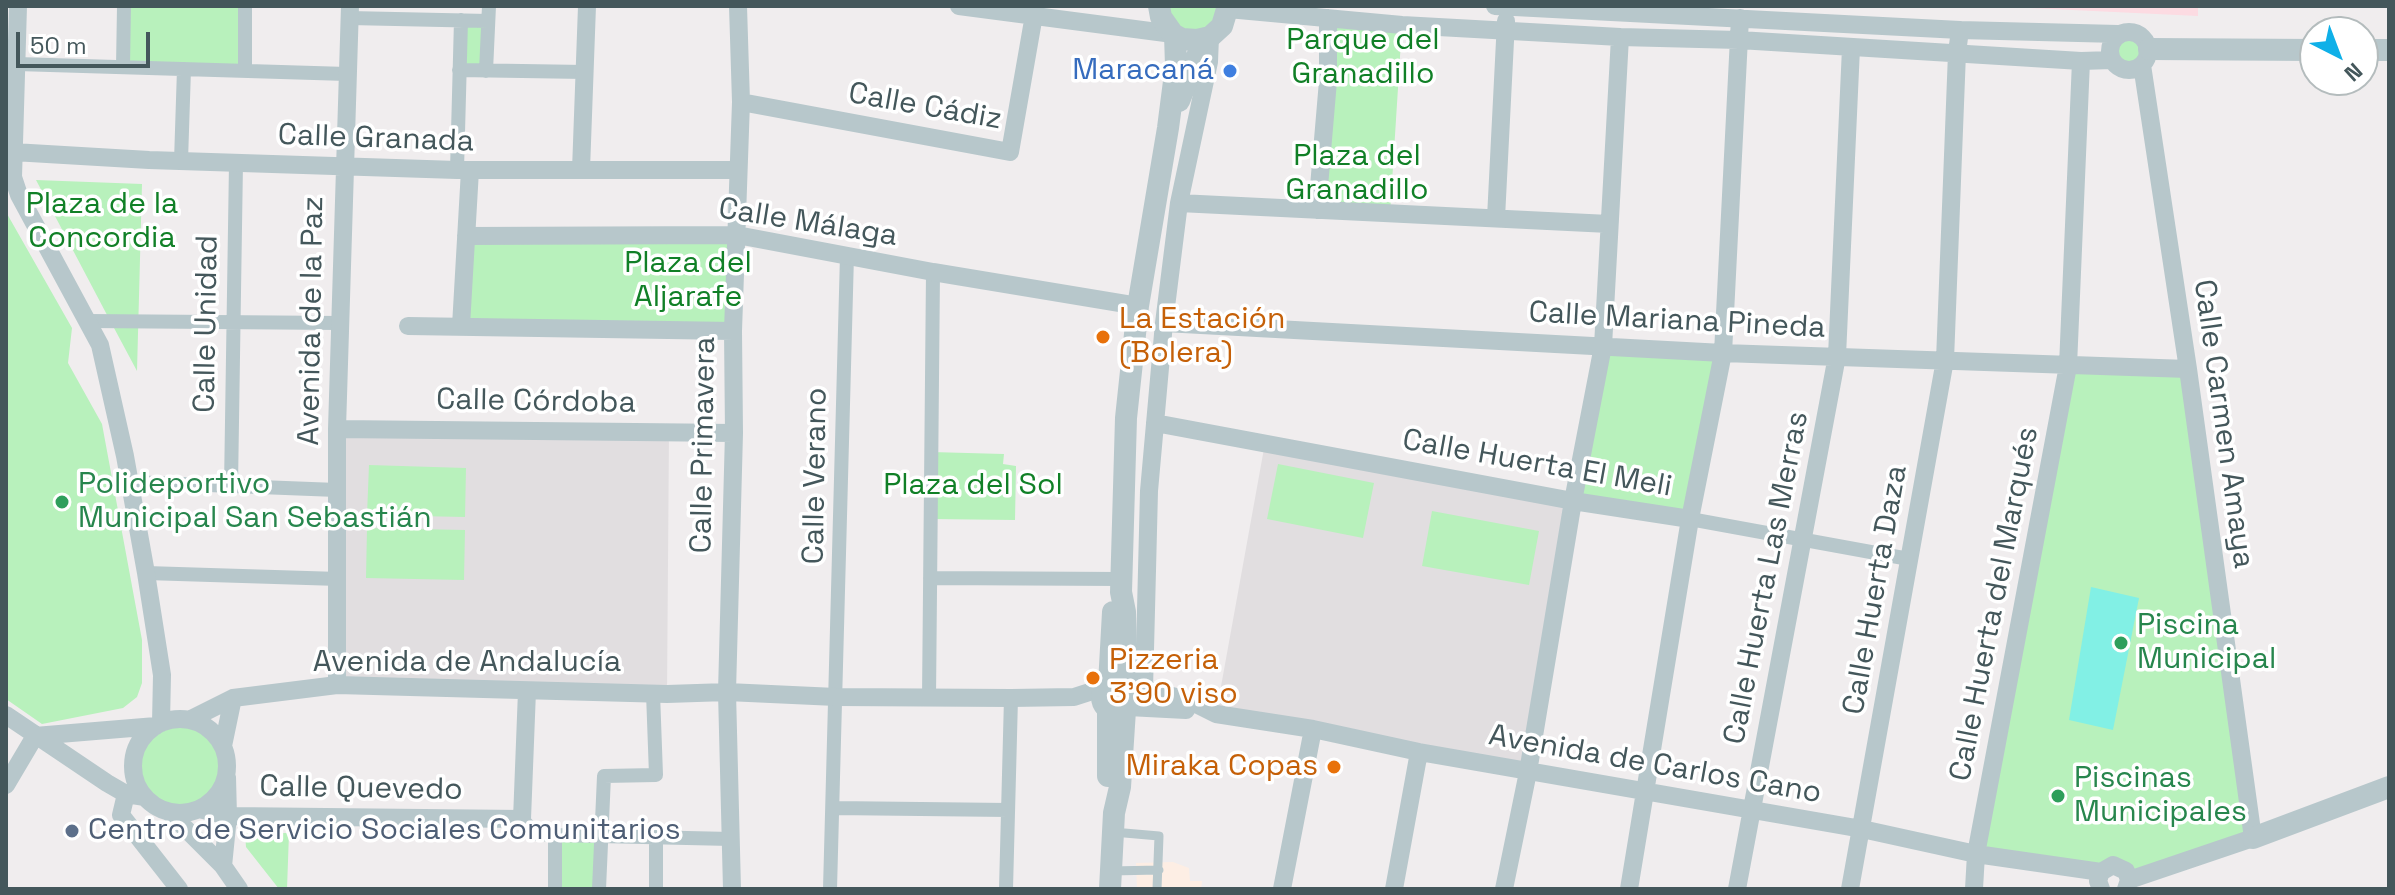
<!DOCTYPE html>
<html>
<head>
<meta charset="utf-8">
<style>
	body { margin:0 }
	#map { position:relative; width:2395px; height:895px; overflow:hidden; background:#f0edee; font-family:"Space Grotesk",sans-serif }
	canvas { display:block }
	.frame { position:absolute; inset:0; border:8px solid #44575b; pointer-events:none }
	.north { position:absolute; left:2299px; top:16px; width:80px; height:80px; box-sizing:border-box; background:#fff; border:2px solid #b4bcbd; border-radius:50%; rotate:138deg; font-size:22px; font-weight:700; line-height:32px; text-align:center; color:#44575b }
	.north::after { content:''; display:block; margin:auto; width:28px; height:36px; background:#0fb0e8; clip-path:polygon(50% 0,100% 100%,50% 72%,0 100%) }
	.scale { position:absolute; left:16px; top:32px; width:134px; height:36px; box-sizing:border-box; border:4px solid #44575b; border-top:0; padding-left:10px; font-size:24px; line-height:28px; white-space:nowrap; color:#44575b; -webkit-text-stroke:6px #fff; paint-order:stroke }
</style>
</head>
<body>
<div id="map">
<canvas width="2395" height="895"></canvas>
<div class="frame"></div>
<div class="north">N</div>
<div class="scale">50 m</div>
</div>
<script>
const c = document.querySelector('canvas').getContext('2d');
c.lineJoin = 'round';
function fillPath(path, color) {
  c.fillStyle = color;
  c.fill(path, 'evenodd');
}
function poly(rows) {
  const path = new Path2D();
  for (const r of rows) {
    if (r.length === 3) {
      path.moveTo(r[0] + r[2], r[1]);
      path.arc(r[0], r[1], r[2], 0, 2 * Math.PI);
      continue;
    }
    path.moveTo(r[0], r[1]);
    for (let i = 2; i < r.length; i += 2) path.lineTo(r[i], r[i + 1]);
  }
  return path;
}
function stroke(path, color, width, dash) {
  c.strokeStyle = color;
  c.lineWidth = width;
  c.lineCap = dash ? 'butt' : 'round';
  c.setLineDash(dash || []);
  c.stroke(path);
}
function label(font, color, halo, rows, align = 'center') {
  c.font = font + ' "Space Grotesk",sans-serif';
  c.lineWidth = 7;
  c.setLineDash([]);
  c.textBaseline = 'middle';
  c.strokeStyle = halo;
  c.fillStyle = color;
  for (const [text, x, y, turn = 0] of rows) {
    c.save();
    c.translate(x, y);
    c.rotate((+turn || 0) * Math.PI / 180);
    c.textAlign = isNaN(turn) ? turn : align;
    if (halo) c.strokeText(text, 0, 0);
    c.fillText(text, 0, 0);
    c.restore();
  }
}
fillPath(poly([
	[1173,862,1189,868,1190,881,1202,881,1201,889,1137,889,1136,863]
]), '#fdeee4');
fillPath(poly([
	[337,429,669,432,667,694,337,685],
	[1265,443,1573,501,1528,772,1216,714]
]), '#e1dee0');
fillPath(poly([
	[1988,6,2198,6,2198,16]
]), '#fcdbe2');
fillPath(poly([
	[124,6,245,6,245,70,123,67],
	[1165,6,1223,6,1206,33,1179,31],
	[1328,18,1402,25,1390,214,1317,210],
	[461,20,488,21,486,71,459,70],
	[2129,51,12],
	[36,180,142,184,137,371,106,313],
	[6,212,72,328,68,363,102,424,142,640,142,683,137,697,123,708,42,724,6,699],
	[737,235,733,331,461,326,466,236],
	[1603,346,1723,353,1690,519,1573,501],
	[2068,366,2188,369,2253,838,2128,875,1976,854],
	[931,452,1004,454,1003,464,1016,466,1015,520,931,519],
	[1278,464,1374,483,1363,538,1267,519],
	[369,465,466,468,465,517,367,515],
	[1432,511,1539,531,1529,585,1422,566],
	[367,528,465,530,464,580,366,578],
	[180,766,41],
	[245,833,289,833,287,889,279,889,246,847],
	[555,835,600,836,599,889,555,889]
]), '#b8f1bc');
fillPath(poly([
	[2091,587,2139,598,2113,730,2069,720]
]), '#82f0e5');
stroke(poly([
	[1113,832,1159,836,1157,889],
	[1110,871,1159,870]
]), '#b7c7cb', 9);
stroke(poly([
	[349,18,488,21],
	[17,64,347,74],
	[123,67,124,6],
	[245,70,245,6],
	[459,70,585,72],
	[486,71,489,6],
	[181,161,184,69],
	[457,170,461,20],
	[88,321,340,323],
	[130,482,337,490],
	[231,486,236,163],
	[1690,519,1909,559],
	[146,573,339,579],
	[930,578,1121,579],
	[929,698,933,272],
	[833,808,1008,810],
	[522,819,536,834,555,835],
	[656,837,656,889],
	[555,889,555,835,731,839],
	[599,889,604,776,656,775,653,693],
	[830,889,847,255],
	[1006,889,1011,698]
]), '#b7c7cb', 14);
stroke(poly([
	[18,6,13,177,19,195,100,345,125,456,146,573,162,675,161,723],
	[959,6,1173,34],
	[1495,6,1960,30,2118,34],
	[1228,9,1402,25,1620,37,1739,40,2081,61,2112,60],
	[2129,51,19],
	[741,102,1010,152,1034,15],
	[13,152,149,160,457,170,738,170],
	[581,170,587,6],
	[1179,203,1609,224],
	[1317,210,1328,81,1328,18],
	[1496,218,1506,21],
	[466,236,737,235,933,272,1138,306],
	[1164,323,1723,353,2188,369],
	[408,326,733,331],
	[461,326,470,170],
	[1155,423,1573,501,1690,519],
	[337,429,734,433],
	[337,685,337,429,350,6],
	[1130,689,1144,689,1188,700,1216,714,1313,729,1419,752,1862,829,1976,854,2101,872],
	[1144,689,1149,491,1164,323,1179,203,1209,62,1210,37],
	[1128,707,1186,710],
	[6,715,107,783,126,794,145,797],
	[180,766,47],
	[189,720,233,698,337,685,667,694,727,692,836,697,1011,698,1074,697,1105,687],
	[35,736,156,726],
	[223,746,233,698],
	[6,785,35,736],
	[126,794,121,815,179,889],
	[199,809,228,816,522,819,527,691],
	[169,812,223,866,239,889],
	[223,866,228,816,227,777],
	[2129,880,2253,838,2188,369,2142,65],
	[732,889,727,692,734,433,733,331,741,102,738,6],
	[1282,889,1313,729],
	[1394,889,1419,752],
	[1504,889,1528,772,1573,501,1603,346,1620,37],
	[1629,889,1690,519,1723,353,1740,18],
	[1737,889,1837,356,1851,48],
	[1850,889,1945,360,1957,53,1960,30],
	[1974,889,1976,854,2068,366,2081,61],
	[2101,889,2098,881,2101,872,2113,865,2126,871,2129,880,2126,889]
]), '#b7c7cb', 18);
stroke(poly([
	[1159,6,1161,17,1173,34,1182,39,1197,40,1210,37,1222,26,1228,6],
	[2149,49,2315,50],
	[2363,50,2389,50],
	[1179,101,1204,39],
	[1117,697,15],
	[1109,684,1113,612],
	[1127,686,1125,612,1121,592,1126,418,1138,306,1168,128,1176,66,1175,35],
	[1108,709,1108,776],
	[2253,838,2389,787],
	[1110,889,1114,813,1120,787,1125,710]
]), '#b7c7cb', 22);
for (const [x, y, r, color] of [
	[1230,71,8,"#3f7fe0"],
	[1103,337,8,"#e8710a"],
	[62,502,8,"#2e9e5b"],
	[2121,643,8,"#2e9e5b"],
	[1093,678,8,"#e8710a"],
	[1334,767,8,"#e8710a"],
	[2058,796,8,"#2e9e5b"],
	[72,831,8,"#5c6f8a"]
]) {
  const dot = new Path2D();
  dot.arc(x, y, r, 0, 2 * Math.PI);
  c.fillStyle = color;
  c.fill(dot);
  stroke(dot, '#fff', 3);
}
label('30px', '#118027', '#fff', [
	["Parque del",1363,41],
	["Granadillo",1363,75],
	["Plaza del",1357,157],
	["Granadillo",1357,191],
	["Plaza de la",102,205],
	["Concordia",102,239],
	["Plaza del",688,264],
	["Aljarafe",688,298],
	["Plaza del Sol",973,486]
]);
label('30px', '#366cbe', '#fff', [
	["Maracaná",1214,71]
], 'right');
label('30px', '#44575b', '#fff', [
	["Calle Cádiz",925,107,10],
	["Calle Granada",376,139,2],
	["Calle Málaga",808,223,9],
	["Avenida de la Paz",312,321,-89],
	["Calle Mariana Pineda",1677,321,3],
	["Calle Unidad",207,324,-89],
	["Calle Córdoba",536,402,1],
	["Calle Carmen Amaya",2223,424,82],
	["Calle Primavera",704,445,-89],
	["Calle Huerta El Meli",1537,464,10],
	["Calle Verano",816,476,-89],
	["Calle Huerta Las Merras",1767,578,-79],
	["Calle Huerta Daza",1876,590,-80],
	["Calle Huerta del Marqués",1995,604,-79],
	["Avenida de Andalucía",467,663],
	["Avenida de Carlos Cano",1655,765,10],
	["Calle Quevedo",361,789,1]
]);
label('30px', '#c56008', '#fff', [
	["La Estación",1119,320],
	["(Bolera)",1119,354],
	["Pizzeria",1109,661],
	["3’90 viso",1109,695],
	["Miraka Copas",1318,767,"right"]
], 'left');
label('30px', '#27864d', '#fff', [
	["Polideportivo",78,485],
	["Municipal San Sebastián",78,519],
	["Piscina",2137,626],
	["Municipal",2137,660],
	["Piscinas",2074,779],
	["Municipales",2074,813]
], 'left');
label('30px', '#4e5e75', '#fff', [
	["Centro de Servicio Sociales Comunitarios",88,831]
], 'left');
</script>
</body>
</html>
